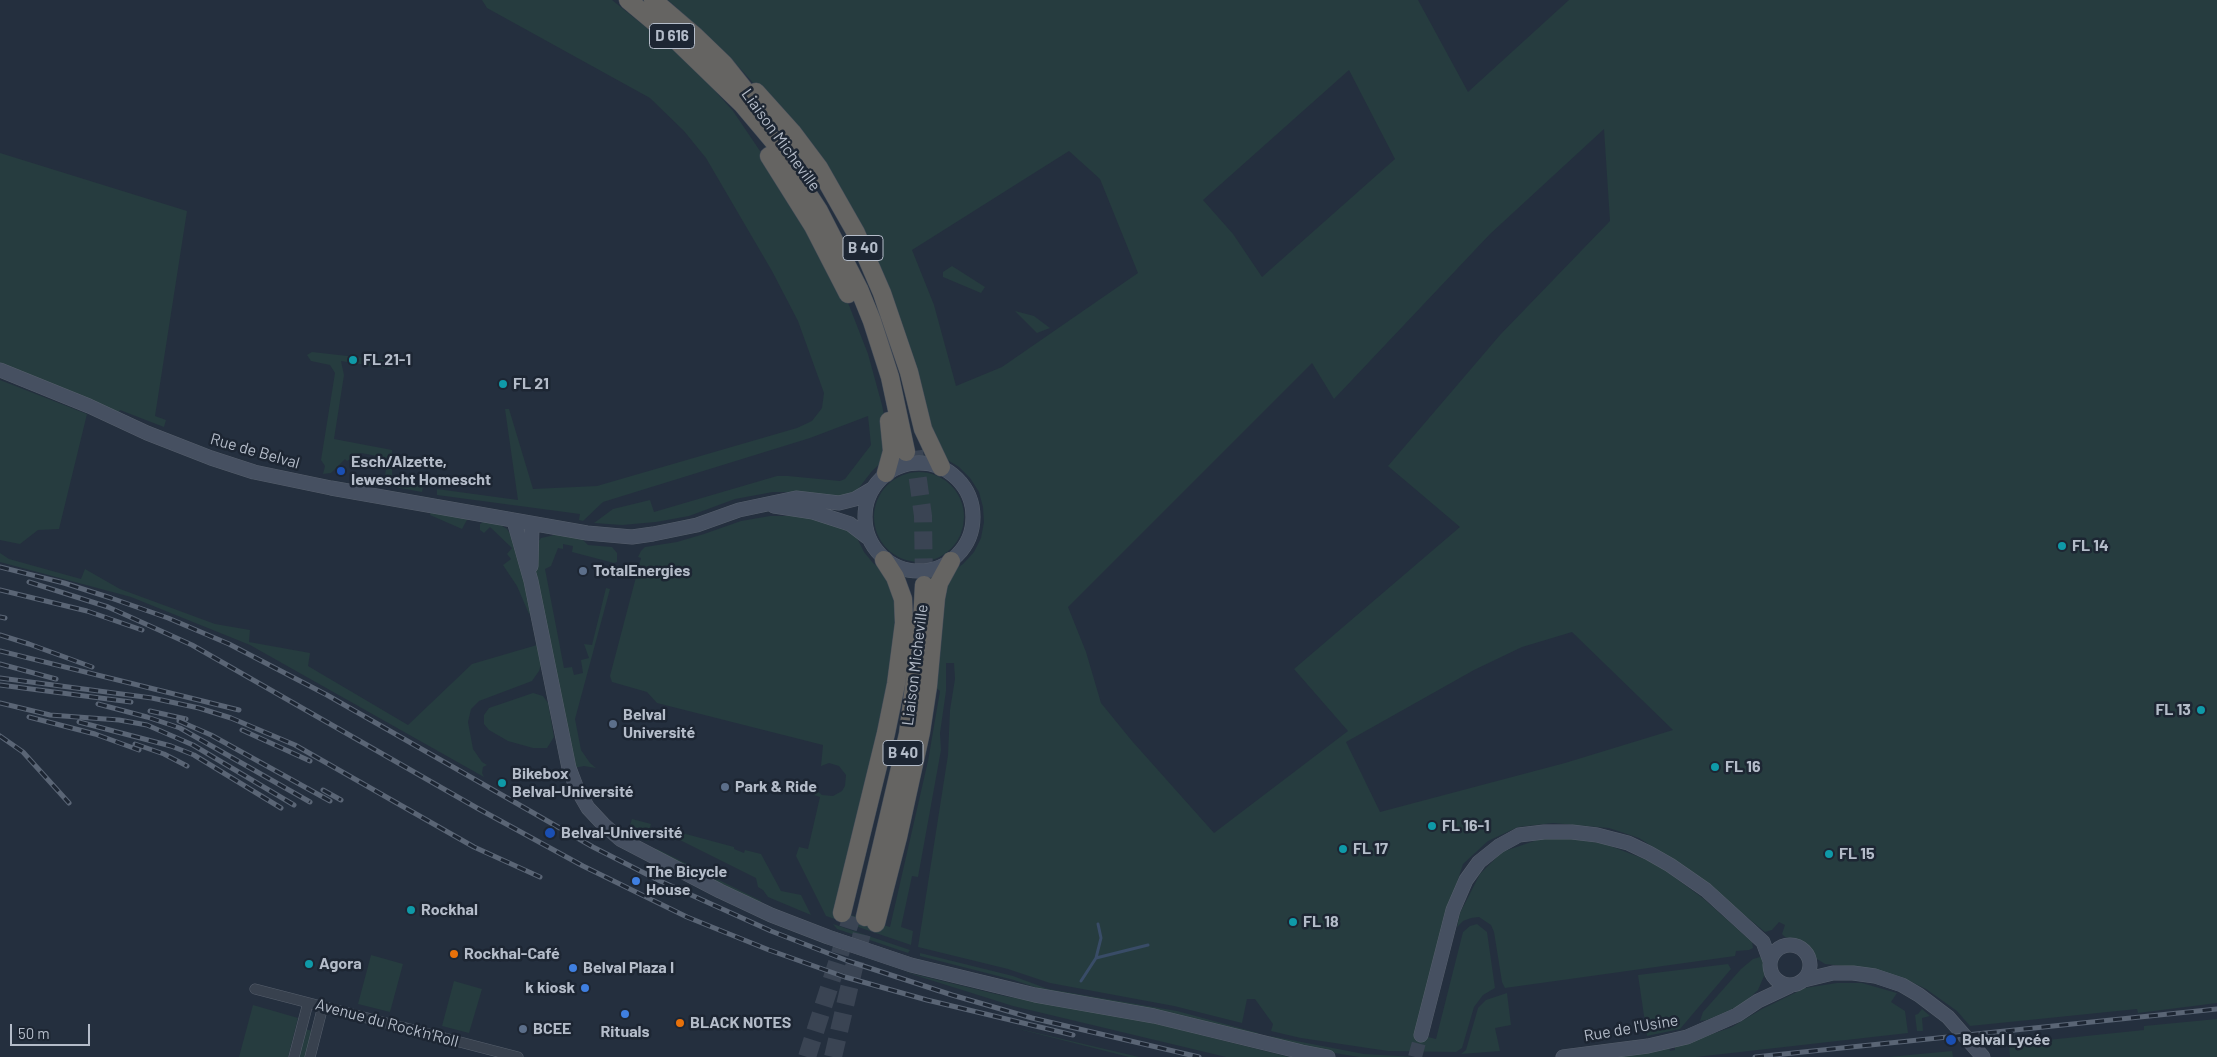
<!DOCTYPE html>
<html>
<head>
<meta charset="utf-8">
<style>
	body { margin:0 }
	#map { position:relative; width:2217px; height:1057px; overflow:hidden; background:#242f3e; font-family:Barlow,sans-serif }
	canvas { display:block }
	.scale { position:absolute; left:10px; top:1024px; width:80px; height:22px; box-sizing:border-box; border:2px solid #b4bcc9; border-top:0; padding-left:6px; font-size:15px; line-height:18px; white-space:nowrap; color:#b4bcc9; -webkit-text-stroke:4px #1d2633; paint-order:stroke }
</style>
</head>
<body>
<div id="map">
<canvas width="2217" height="1057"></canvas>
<div class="scale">50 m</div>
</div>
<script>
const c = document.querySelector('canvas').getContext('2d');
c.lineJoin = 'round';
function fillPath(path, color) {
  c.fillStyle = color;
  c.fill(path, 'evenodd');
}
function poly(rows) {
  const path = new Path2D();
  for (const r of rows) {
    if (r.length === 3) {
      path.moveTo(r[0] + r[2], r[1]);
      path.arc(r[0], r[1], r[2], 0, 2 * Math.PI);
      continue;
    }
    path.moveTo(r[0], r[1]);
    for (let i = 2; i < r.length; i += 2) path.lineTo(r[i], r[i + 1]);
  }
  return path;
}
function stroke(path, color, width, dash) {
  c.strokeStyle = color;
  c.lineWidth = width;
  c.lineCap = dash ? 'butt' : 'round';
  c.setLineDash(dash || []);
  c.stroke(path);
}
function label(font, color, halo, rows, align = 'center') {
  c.font = font + ' Barlow,sans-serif';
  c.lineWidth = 5;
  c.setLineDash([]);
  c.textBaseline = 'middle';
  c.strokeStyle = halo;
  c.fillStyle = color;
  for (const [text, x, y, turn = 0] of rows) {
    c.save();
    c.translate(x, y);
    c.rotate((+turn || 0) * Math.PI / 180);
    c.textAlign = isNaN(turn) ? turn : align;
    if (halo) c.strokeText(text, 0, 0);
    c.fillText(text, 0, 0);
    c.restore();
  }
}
fillPath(poly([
	[482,0,612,0,667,44,707,82,733,111,783,185,845,295,868,354,882,405,887,431,885,459,872,471,855,493,844,497,797,492,773,492,735,499,689,516,656,522,622,525,594,523,613,509,650,500,654,512,777,476,788,476,840,481,845,479,871,445,868,416,810,438,603,502,583,521,579,520,580,514,437,495,437,489,518,500,505,409,509,409,533,489,597,486,797,428,812,421,822,408,824,393,798,321,772,271,706,158,684,131,650,98,487,8],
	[668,0,1418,0,1468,92,1569,0,2217,0,2217,1003,2138,1013,2137,1009,1970,1026,1957,1011,1926,989,1901,977,1872,969,1825,964,1817,959,1803,943,1785,937,1782,934,1785,925,1779,922,1772,930,1765,932,1692,872,1639,838,1609,828,1553,823,1518,827,1488,841,1463,864,1444,923,1416,1034,1436,1039,1463,932,1470,926,1477,924,1487,932,1495,988,1483,995,1474,1007,1462,1048,1456,1052,1388,1051,1301,1038,1271,1031,1273,1024,1255,999,1247,999,1242,1023,1174,1006,1050,983,1008,969,918,947,948,755,950,710,955,679,954,663,946,663,946,691,940,733,941,750,918,877,912,876,901,927,913,931,911,945,826,916,796,856,799,847,808,849,820,797,814,795,815,789,822,795,833,796,842,791,845,786,846,775,839,766,829,763,821,766,823,745,657,703,647,692,612,682,610,676,641,558,638,557,641,551,645,547,677,542,704,534,741,521,770,516,800,516,817,519,849,531,857,538,864,552,873,563,885,573,898,598,895,661,835,910,890,927,928,761,940,691,936,688,940,596,950,573,963,564,974,552,981,538,984,522,983,507,979,492,970,478,959,467,946,459,934,444,896,322,796,131,729,56],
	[1349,70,1395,159,1262,277,1233,234,1203,200],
	[1604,129,1610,221,1500,335,1388,466,1460,527,1294,669,1348,731,1214,833,1132,741,1101,703,1086,652,1068,607,1312,363,1334,399,1490,234],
	[1069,151,1100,179,1138,273,1002,367,956,386,934,305,912,250],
	[1572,632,1673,730,1565,763,1380,812,1346,742,1474,670,1522,647],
	[0,153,187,211,155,416,166,420,164,427,120,410,118,414,0,364],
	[952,266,985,287,981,293,943,277,943,272],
	[1015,311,1034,316,1050,328,1037,333],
	[312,352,392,361,390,369,341,361,344,375,334,439,392,450,392,481,423,486,422,492,384,485,386,468,377,456,361,453,347,461,345,459,331,473,323,474,325,466,321,460,335,373,330,365,311,361,307,355],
	[0,380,87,414,59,529,38,530,20,544,0,540],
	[919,517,45],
	[431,511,468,518,462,529,430,515],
	[484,521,499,524,507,529,515,542,532,613,529,614,517,586,503,565,511,559,507,554,512,548,490,527,484,533,480,530,480,524],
	[559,534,581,538,588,545,612,547,617,553,617,562,614,563,572,552,573,546,563,544,563,549,558,548,551,566,545,569,564,668,572,667,574,675,583,673,581,660,589,658,584,644,592,645,606,588,610,589,575,719,581,750,590,763,596,768,584,766,574,768,535,574,536,545,541,538],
	[0,553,9,559,81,579,85,569,120,589,215,624,250,630,249,642,310,653,308,666,408,725,472,664,537,645,541,665,539,671,532,681,479,701,471,709,468,722,473,749,482,762,487,765,483,767,482,773,484,777,250,645,131,597,0,562],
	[533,693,543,696,548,703,554,737,547,748,533,748,508,741,489,730,484,724,484,715,489,708],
	[632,819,651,824,650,827,659,830,660,827,734,847,734,849,744,853,745,850,761,854,781,891,801,895,811,915,768,897,763,890,758,887,756,878,666,833,662,839,656,838,646,841,628,831],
	[1567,838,1605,844,1655,863,1704,899,1752,942,1753,948,1749,950,1736,951,1735,956,1505,988,1502,982,1494,932,1491,925,1479,917,1471,918,1463,921,1457,927,1460,913,1480,874,1502,852,1540,839],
	[657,849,761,901,761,902,760,903,652,850],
	[833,924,910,950,908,953,837,929],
	[920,953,1013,976,1048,989,1177,1011,1258,1033,1257,1036,1054,994,1014,980,920,956],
	[371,955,403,964,390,1012,358,1004],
	[1760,957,1764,958,1764,976,1758,990,1742,1005,1707,1020,1700,1021,1703,1012,1741,969,1753,959],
	[1728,964,1731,969,1680,1029,1647,1036,1638,975],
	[905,972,1004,996,1145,1021,1289,1057,1226,1057,1013,1006],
	[454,981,482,989,469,1033,442,1026],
	[1837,983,1862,983,1897,993,1891,1002,1905,1011,1908,1033,1696,1057,1620,1057,1669,1048,1670,1051,1675,1050,1675,1047,1732,1027,1762,1009,1805,988],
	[1507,993,1511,1025,1495,1028,1500,1051,1461,1054,1466,1050,1478,1008,1486,1000],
	[253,1005,298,1018,288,1057,239,1057],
	[1922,1009,1930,1016,1922,1018,1923,1031,1917,1031,1915,1015,1918,1014],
	[2217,1019,2217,1057,2010,1057,2009,1044,2144,1030,2144,1026],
	[1007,1026,1139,1057,1129,1057],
	[305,1029,313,1031,307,1057,298,1057],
	[1270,1036,1364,1054,1416,1057,1359,1057,1304,1048,1269,1039],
	[1952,1051,1953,1057,1889,1057,1920,1054]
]), '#263c3f');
stroke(poly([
	[1096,958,1148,945],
	[1081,981,1096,958,1101,938,1098,924]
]), '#394c67', 3);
stroke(poly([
	[1415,1057,1421,1035]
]), '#3a4453', 14, [14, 7]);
stroke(poly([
	[914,451,923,516,924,585],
	[807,1057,852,916],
	[833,1057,865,920]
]), '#3a4453', 18, [18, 9]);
const minor = poly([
	[255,989,518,1057],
	[294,1057,308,1003],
	[310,1057,323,1006]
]);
const secondary = poly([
	[0,370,89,406,147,433,211,458,254,472,331,488,587,533,632,537,653,534,697,525,739,510,796,498,839,503,855,499,872,489],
	[919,517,54],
	[774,506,813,512,850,524,867,537],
	[514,521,531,581,569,768,577,789,588,808,603,824,620,839,720,891,771,915,828,937,911,965,1035,995,1154,1016,1302,1052,1328,1057],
	[531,566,532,524],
	[1790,965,20],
	[1804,980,1833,973,1853,973,1875,976,1902,985,1919,995,1948,1017,1983,1057],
	[1421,1035,1453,910,1466,880,1479,862,1499,846,1519,835,1544,832,1572,832,1597,835,1628,843,1649,853,1670,865,1706,890,1763,942,1770,961],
	[1563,1057,1648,1046,1687,1037,1737,1015,1758,1001,1790,986]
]);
const trunk = poly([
	[628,0,677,41,742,104,774,142,819,211,859,289,872,321,890,377,906,452],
	[653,0,695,36,724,64,759,108],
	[756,92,792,132,819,168,856,233,882,293,909,372,923,429,941,467],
	[769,156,813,226,848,294],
	[886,473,892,451,889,421],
	[842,913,886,733,896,684,904,623,903,599,895,577,884,560],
	[865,917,908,734,922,623,924,585],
	[876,923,898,837,921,732,928,686,936,598,939,583,951,561]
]);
stroke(minor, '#565f6c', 11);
stroke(secondary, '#565f6c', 15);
stroke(trunk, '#434c59', 19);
stroke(minor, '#38414e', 10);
stroke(secondary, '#465061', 14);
stroke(trunk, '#656462', 18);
const rail = poly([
	[0,567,64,583,111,598,168,618,229,644,327,695,593,847,658,880,771,931,848,961,952,995,1032,1018,1199,1057],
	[29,582,108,607,192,645,477,808,583,866,687,917,769,950,845,977,927,1000,1073,1035],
	[0,590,87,611,142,630],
	[0,617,5,618],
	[0,635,29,644,92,667],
	[0,651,239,710],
	[0,664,56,679],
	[0,678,152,698,199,708,231,718,295,745,474,847,540,877],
	[0,685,131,702],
	[0,703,50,715,119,720,147,725,193,745,294,805],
	[98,704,147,717,180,728,310,802],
	[150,711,186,719],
	[29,717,95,734,139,750],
	[179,721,211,735,330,801],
	[79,722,171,746,194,755,281,808],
	[242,730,310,761],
	[0,736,23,752,69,803],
	[135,744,164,754,187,766],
	[323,790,341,800],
	[1755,1057,2217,1009]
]);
stroke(rail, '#5a6575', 5);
stroke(rail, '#1d2633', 3, [9]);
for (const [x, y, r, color] of [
	[353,360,5,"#0f9aa8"],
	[503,384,5,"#0f9aa8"],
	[341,471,5,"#1a4fb4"],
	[2062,546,5,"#0f9aa8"],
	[583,571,5,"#5c6f8a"],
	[2201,710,5,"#0f9aa8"],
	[613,724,5,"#5c6f8a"],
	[1715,767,5,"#0f9aa8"],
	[502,783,5,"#0f9aa8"],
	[725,787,5,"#5c6f8a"],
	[1432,826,5,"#0f9aa8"],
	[550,833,6,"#1a4fb4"],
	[1343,849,5,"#0f9aa8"],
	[1829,854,5,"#0f9aa8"],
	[636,881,5,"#3f7fe0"],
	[411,910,5,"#0f9aa8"],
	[1293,922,5,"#0f9aa8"],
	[454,954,5,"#e8710a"],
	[309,964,5,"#0f9aa8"],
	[573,968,5,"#3f7fe0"],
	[585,988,5,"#3f7fe0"],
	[625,1014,5,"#3f7fe0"],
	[680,1023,5,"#e8710a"],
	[523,1029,5,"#5c6f8a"],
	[1951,1040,6,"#1a4fb4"]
]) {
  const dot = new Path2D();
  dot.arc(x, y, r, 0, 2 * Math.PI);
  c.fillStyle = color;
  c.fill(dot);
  stroke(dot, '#1d2633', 2);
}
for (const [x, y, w] of [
	[672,36,45],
	[863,248,40],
	[903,753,40]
]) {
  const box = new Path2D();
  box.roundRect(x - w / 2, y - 12.5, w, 25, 4);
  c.fillStyle = '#1d2633';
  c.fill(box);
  stroke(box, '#b4bcc9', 1);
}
label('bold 15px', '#b4bcc9', null, [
	["D 616",672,36],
	["B 40",863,248],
	["B 40",903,753]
]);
label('16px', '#b4bcc9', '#1d2633', [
	["Liaison Micheville",781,140,54],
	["Rue de Belval",255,451,16],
	["Liaison Micheville",915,665,-83],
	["Avenue du Rock'n'Roll",387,1023,15],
	["Rue de l'Usine",1631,1028,-10]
]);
label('bold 16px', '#b4bcc9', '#1d2633', [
	["FL 21-1",363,360],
	["FL 21",513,384],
	["Esch/Alzette,",351,462],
	["Iewescht Homescht",351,480],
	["FL 14",2072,546],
	["TotalEnergies",593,571],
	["FL 13",2191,710,"right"],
	["Belval",623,715],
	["Université",623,733],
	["FL 16",1725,767],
	["Bikebox",512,774],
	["Belval-Université",512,792],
	["Park & Ride",735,787],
	["FL 16-1",1442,826],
	["Belval-Université",561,833],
	["FL 17",1353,849],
	["FL 15",1839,854],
	["The Bicycle",646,872],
	["House",646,890],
	["Rockhal",421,910],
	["FL 18",1303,922],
	["Rockhal-Café",464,954],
	["Agora",319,964],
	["Belval Plaza I",583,968],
	["k kiosk",575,988,"right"],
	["BLACK NOTES",690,1023],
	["BCEE",533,1029],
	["Rituals",625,1032,"center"],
	["Belval Lycée",1962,1040]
], 'left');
</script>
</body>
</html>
